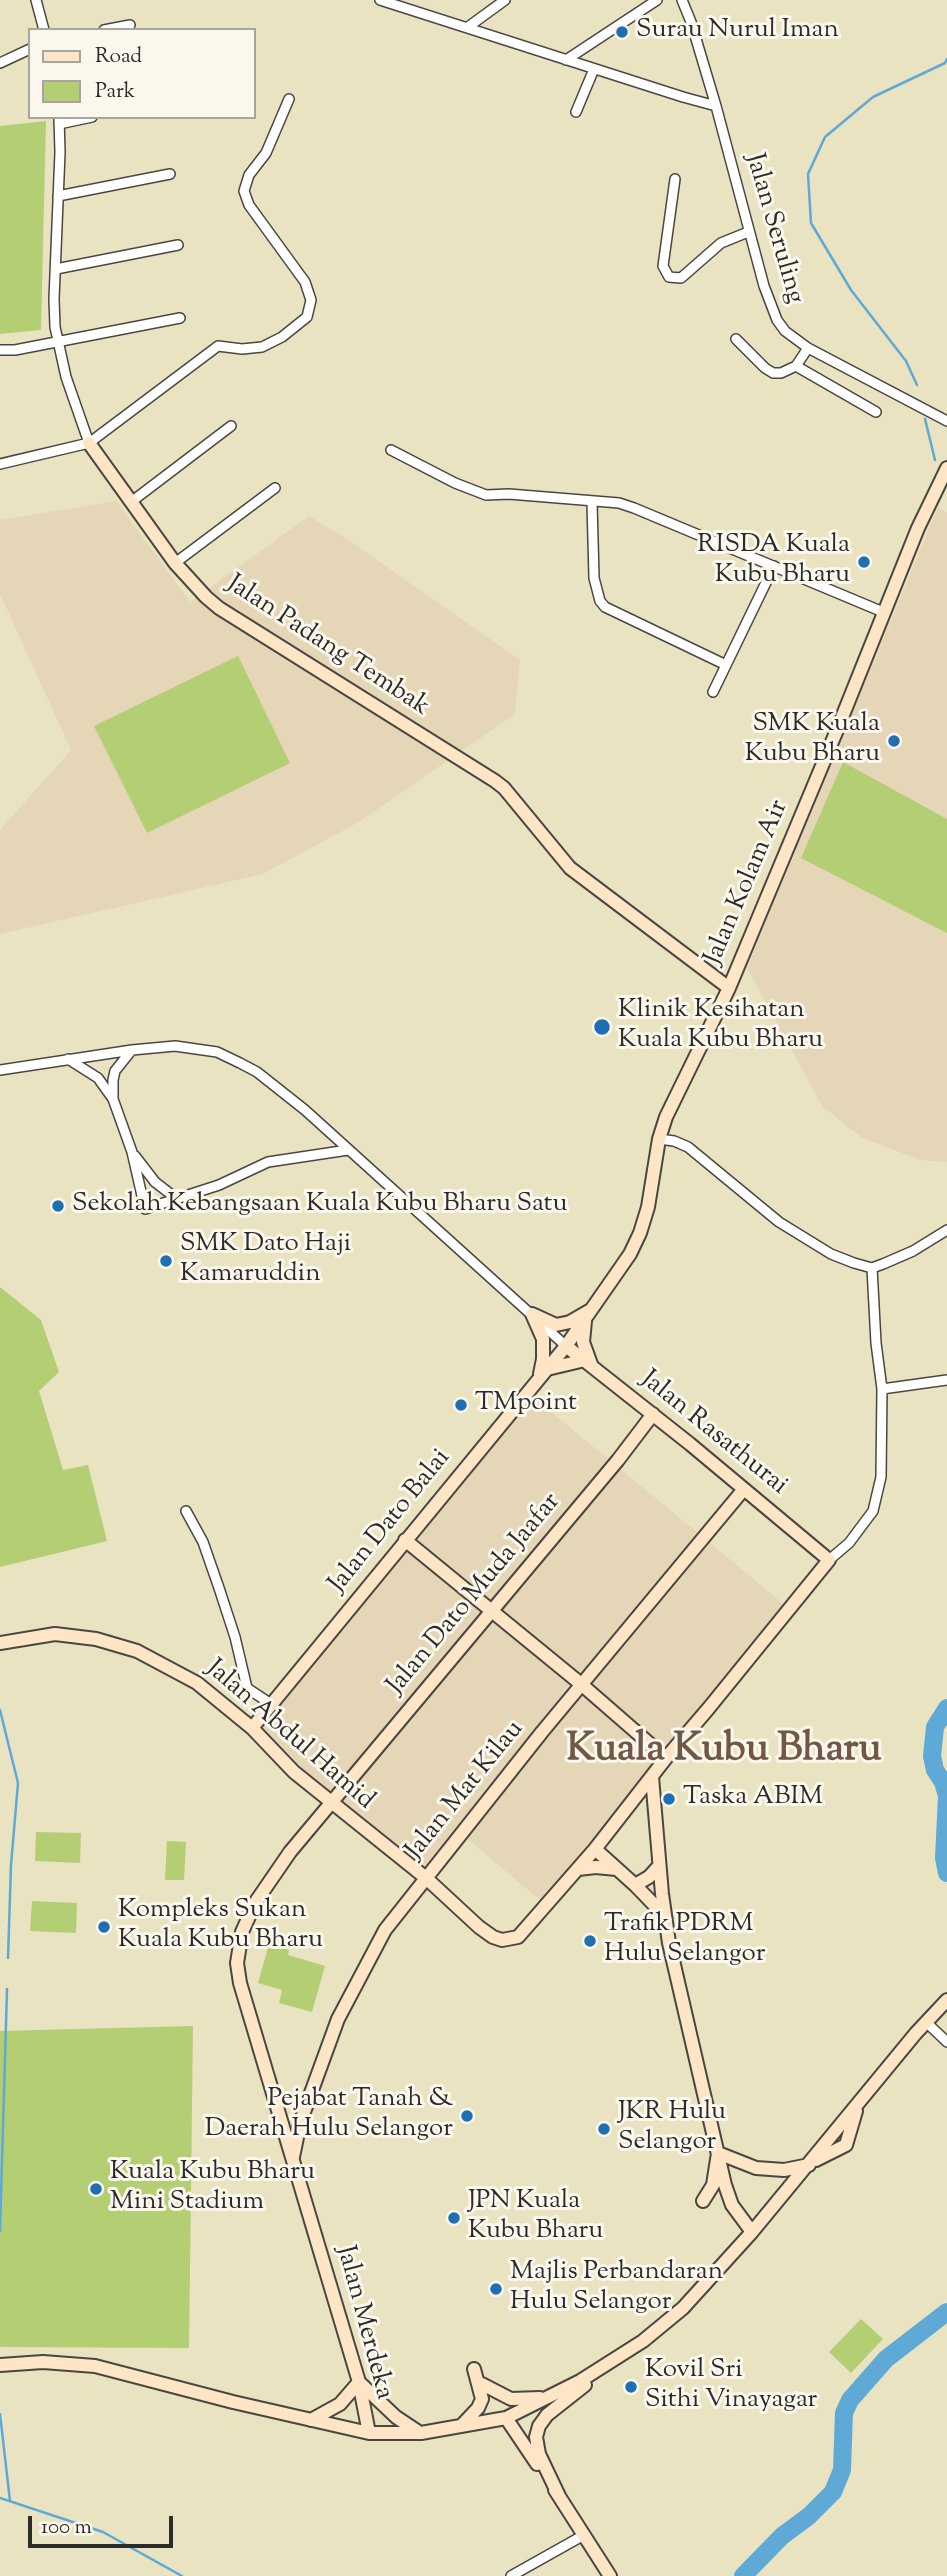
<!DOCTYPE html>
<html>
<head>
<meta charset="utf-8">
<style>
	body { margin:0 }
	#map { position:relative; width:947px; height:2576px; overflow:hidden; background:#e9e3c2; font-family:"Sorts Mill Goudy",serif }
	canvas { display:block }
	.legend { position:absolute; left:28px; top:28px; width:228px; height:91px; box-sizing:border-box; background:#fbf7ec; border:2px solid #a8a59f; margin:0; padding:9px 12px; list-style:none; font-size:21px; color:#2b2b2b }
	.legend li { display:flex; align-items:center; gap:14px; height:35px }
	.legend b { width:35px; border:2px solid #a8a59f }
	.scale { position:absolute; left:28px; top:2516px; width:145px; height:32px; box-sizing:border-box; border:4px solid #2b2b2b; border-top:0; padding-left:9px; font-size:21px; line-height:24px; white-space:nowrap; color:#2b2b2b; -webkit-text-stroke:5px #fbf7ec; paint-order:stroke }
</style>
</head>
<body>
<div id="map">
<canvas width="947" height="2576"></canvas>
<ul class="legend">
<li><b style="height:9px;background:#fde5c5"></b>Road</li>
<li><b style="height:19px;background:#b4ce74"></b>Park</li>
</ul>
<div class="scale">100 m</div>
</div>
<script>
const c = document.querySelector('canvas').getContext('2d');
c.lineJoin = 'round';
function fillPath(path, color) {
  c.fillStyle = color;
  c.fill(path, 'evenodd');
}
function poly(rows) {
  const path = new Path2D();
  for (const r of rows) {
    path.moveTo(r[0], r[1]);
    for (let i = 2; i < r.length; i += 2) path.lineTo(r[i], r[i + 1]);
  }
  return path;
}
function stroke(path, color, width, dash) {
  c.strokeStyle = color;
  c.lineWidth = width;
  c.lineCap = dash ? 'butt' : 'round';
  c.setLineDash(dash || []);
  c.stroke(path);
}
function label(font, color, halo, rows, align = 'center') {
  c.font = font + ' "Sorts Mill Goudy",serif';
  c.lineWidth = 6;
  c.setLineDash([]);
  c.textBaseline = 'middle';
  c.strokeStyle = halo;
  c.fillStyle = color;
  for (const [text, x, y, turn = 0] of rows) {
    c.save();
    c.translate(x, y);
    c.rotate((+turn || 0) * Math.PI / 180);
    c.textAlign = isNaN(turn) ? turn : align;
    if (halo) c.strokeText(text, 0, 0);
    c.fillText(text, 0, 0);
    c.restore();
  }
}
fillPath(poly([
	[116,501,190,602,309,516,344,537,520,660,515,714,359,822,263,874,0,934,0,830,71,750,0,594,0,520],
	[938,507,947,513,947,1162,920,1160,861,1137,822,1106,747,968],
	[532,1396,785,1605,590,1845,541,1901,457,1830,425,1870,329,1795,278,1750,259,1728]
]), '#e5d6b7');
fillPath(poly([
	[46,121,41,330,0,334,0,126],
	[238,656,290,763,147,833,94,726],
	[843,762,947,819,947,933,801,858],
	[0,1287,41,1320,59,1372,39,1391,63,1470,88,1465,107,1541,0,1567],
	[36,1832,81,1833,80,1863,35,1861],
	[167,1841,186,1842,184,1880,165,1880],
	[32,1901,77,1903,76,1933,30,1931],
	[269,1944,289,1950,288,1955,325,1966,312,2012,279,2003,282,1990,258,1983],
	[193,2026,189,2348,0,2347,0,2031],
	[861,2319,883,2339,851,2373,829,2352]
]), '#b4ce74');
stroke(poly([
	[917,385,906,361,851,290,811,223,808,174,825,137,873,97,945,63,947,59],
	[925,419,935,460],
	[0,1710,18,1783,11,1865,8,1958],
	[0,2231,7,1989],
	[0,2414,10,2501],
	[0,2498,103,2532,182,2576]
]), '#5ea9d6', 2.5);
stroke(poly([
	[947,1708,935,1727,932,1756,935,1770,943,1782,947,1796,944,1858,947,1873],
	[743,2576,782,2536,809,2516,833,2492,842,2470,844,2413,850,2400,886,2359,947,2312]
]), '#5ea9d6', 18);
const street = poly([
	[36,0,44,30],
	[380,0,683,97,716,106],
	[682,0,691,22,716,106,764,286,777,320,785,331,808,348,947,421],
	[468,27,505,0],
	[104,30,130,25],
	[566,60,657,0],
	[0,63,30,49],
	[576,112,594,69],
	[59,117,60,152,54,299,55,327,66,377,89,443],
	[59,124,92,117],
	[675,179,663,266,669,277,681,278,721,243,748,232],
	[58,196,170,174],
	[56,269,178,245],
	[736,339,765,368,773,373,781,373,796,366,808,348],
	[0,350,15,350,180,318],
	[796,366,876,412],
	[391,450,455,483,486,495,509,494,619,503,634,508,883,612],
	[0,464,89,443,218,346,242,349,262,347,282,337,307,317,311,300,305,282,249,205,244,191,249,175,266,153,289,99],
	[131,502,231,426],
	[592,502,594,578,600,601,605,607,726,665],
	[175,563,275,488],
	[713,692,774,566],
	[68,1059,98,1078,113,1099,132,1152,145,1209,219,1185,268,1162,348,1150],
	[0,1070,132,1050,175,1046,217,1052,240,1063,257,1072,305,1110,566,1346],
	[113,1097,113,1080,115,1071,131,1051],
	[659,1139,674,1141,688,1147,779,1222,831,1254,854,1263,872,1268,883,1264,913,1251,947,1230],
	[135,1156,155,1182,177,1199],
	[882,1389,947,1380],
	[186,1511,203,1542,219,1588,235,1637,247,1688,271,1704],
	[829,1560,849,1543,873,1511,881,1477,882,1389,876,1343,872,1268],
	[926,2022,947,2042],
	[511,2576,584,2535]
]);
const secondary = poly([
	[89,443,175,563,206,597,219,608,495,781,504,788,570,868,729,988],
	[532,1314,556,1325,570,1322,589,1311],
	[532,1314,543,1339,543,1359,540,1374],
	[585,1321,583,1342,591,1364],
	[547,1369,585,1360],
	[405,1540,581,1684,666,1758],
	[0,1643,55,1634,96,1639,137,1651,197,1683,252,1728,294,1772,426,1878,479,1927,493,1937,502,1940,518,1937,595,1849,666,1758,708,1709,829,1560,690,1444,566,1346],
	[252,1728,566,1346,630,1254,640,1233,648,1207,659,1139,666,1117,729,988,837,730,918,528,947,468],
	[652,1777,662,1894,669,1943,725,2185,732,2205,752,2232],
	[595,1849,635,1885,664,1915],
	[578,1869,596,1867,616,1869],
	[635,1885,649,1877,659,1866],
	[293,2157,300,2123,338,2019,385,1930,542,1732,744,1489],
	[816,2160,846,2145,856,2111],
	[703,2201,713,2185,718,2153,756,2168,784,2170,809,2165],
	[0,2365,43,2362,95,2366,233,2402,369,2433,421,2433,506,2418,580,2381,643,2341,683,2308,752,2232,916,2033,947,2000],
	[359,2382,396,2417,420,2433],
	[482,2384,511,2399,540,2398],
	[506,2418,537,2464],
	[311,2420,340,2404,359,2382],
	[462,2425,478,2408,482,2399,474,2369],
	[369,2433,359,2382,240,1983,237,1963,242,1932,255,1903,290,1852,618,1460,653,1414],
	[555,2490,610,2576],
	[559,2496,539,2454,536,2437,539,2426,547,2415,585,2385]
]);
stroke(street, '#484742', 12);
stroke(secondary, '#484742', 16);
stroke(street, '#fff', 9);
stroke(secondary, '#fde5c5', 12);
for (const [x, y, r, color] of [
	[622,32,7,"#1f6fb2"],
	[864,562,7,"#1f6fb2"],
	[894,741,7,"#1f6fb2"],
	[602,1027,9,"#1f6fb2"],
	[58,1206,7,"#1f6fb2"],
	[166,1261,7,"#1f6fb2"],
	[461,1405,7,"#1f6fb2"],
	[669,1799,7,"#1f6fb2"],
	[104,1927,7,"#1f6fb2"],
	[590,1941,7,"#1f6fb2"],
	[467,2116,7,"#1f6fb2"],
	[604,2129,7,"#1f6fb2"],
	[96,2189,7,"#1f6fb2"],
	[454,2218,7,"#1f6fb2"],
	[496,2289,7,"#1f6fb2"],
	[631,2387,7,"#1f6fb2"]
]) {
  const dot = new Path2D();
  dot.arc(x, y, r, 0, 2 * Math.PI);
  c.fillStyle = color;
  c.fill(dot);
  stroke(dot, '#fbf7ec', 2.5);
}
label('26px', '#2b2b2b', '#fbf7ec', [
	["Surau Nurul Iman",636,32],
	["RISDA Kuala",850,547,"right"],
	["Kubu Bharu",850,577,"right"],
	["SMK Kuala",880,726,"right"],
	["Kubu Bharu",880,756,"right"],
	["Klinik Kesihatan",618,1012],
	["Kuala Kubu Bharu",618,1042],
	["Sekolah Kebangsaan Kuala Kubu Bharu Satu",72,1206],
	["SMK Dato Haji",180,1246],
	["Kamaruddin",180,1276],
	["TMpoint",475,1405],
	["Taska ABIM",683,1799],
	["Kompleks Sukan",118,1912],
	["Kuala Kubu Bharu",118,1942],
	["Trafik PDRM",604,1926],
	["Hulu Selangor",604,1956],
	["Pejabat Tanah &",453,2101,"right"],
	["Daerah Hulu Selangor",453,2131,"right"],
	["JKR Hulu",618,2114],
	["Selangor",618,2144],
	["Kuala Kubu Bharu",110,2174],
	["Mini Stadium",110,2204],
	["JPN Kuala",468,2203],
	["Kubu Bharu",468,2233],
	["Majlis Perbandaran",510,2274],
	["Hulu Selangor",510,2304],
	["Kovil Sri",645,2372],
	["Sithi Vinayagar",645,2402]
], 'left');
label('26px', '#2b2b2b', '#fbf7ec', [
	["Jalan Seruling",773,229,74],
	["Jalan Padang Tembak",327,647,33],
	["Jalan Kolam Air",748,883,-67],
	["Jalan Rasathurai",713,1434,39],
	["Jalan Dato Balai",391,1522,-51],
	["Jalan Dato Muda Jaafar",475,1595,-50],
	["Jalan Abdul Hamid",289,1736,41],
	["Jalan Mat Kilau",466,1791,-51],
	["Jalan Merdeka",363,2323,75]
]);
label('bold 40px', '#715746', '#fbf7ec', [
	["Kuala Kubu Bharu",724,1752]
]);
</script>
</body>
</html>
